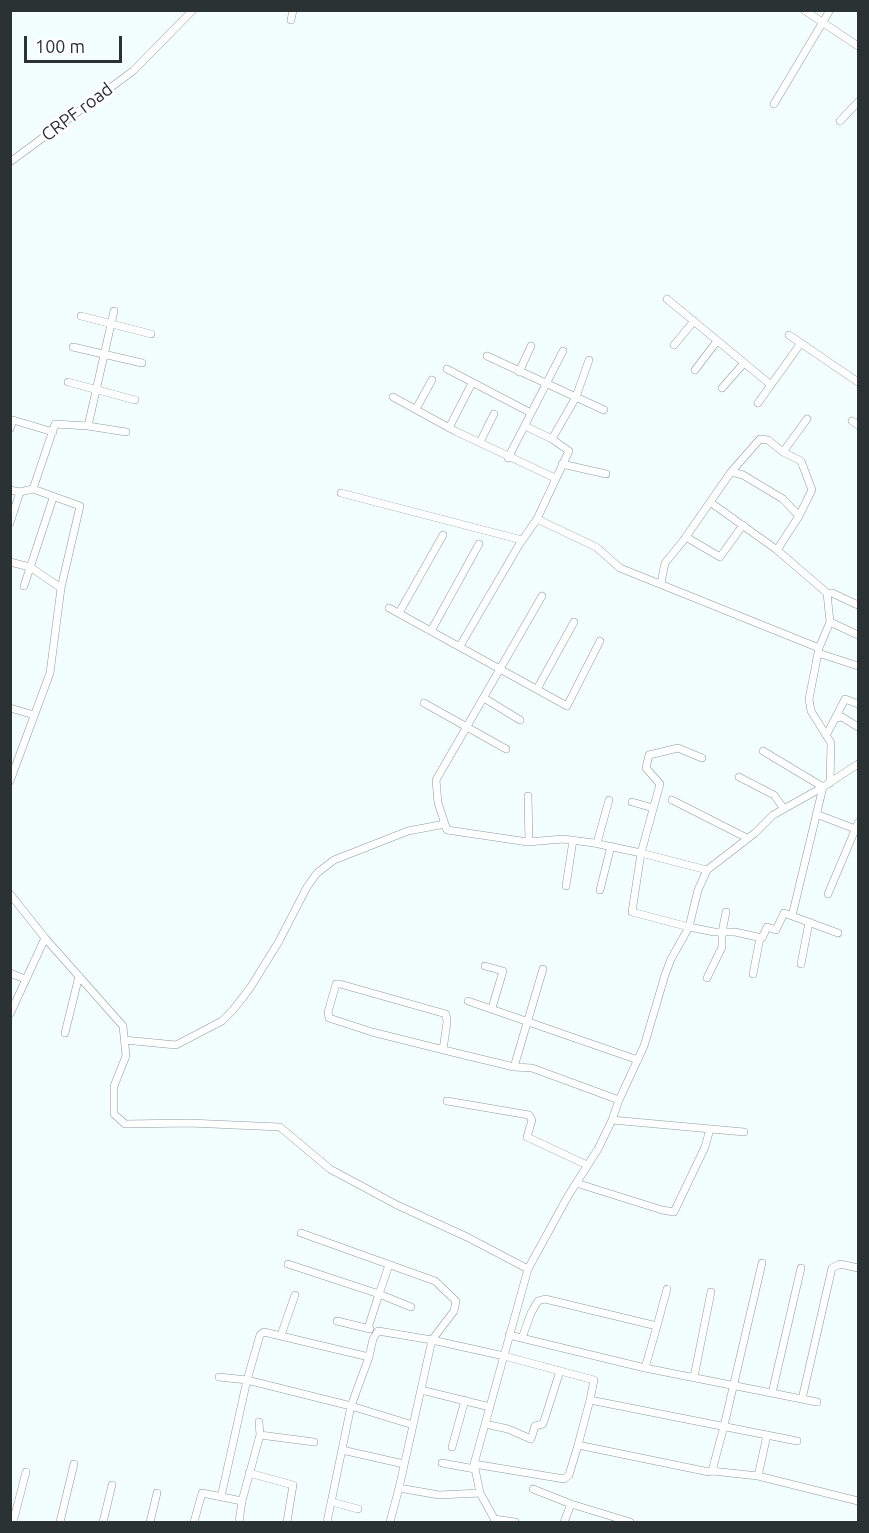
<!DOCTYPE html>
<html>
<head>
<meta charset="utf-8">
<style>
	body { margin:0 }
	#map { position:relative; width:869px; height:1533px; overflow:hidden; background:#f3feff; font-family:Ubuntu,sans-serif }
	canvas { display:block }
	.frame { position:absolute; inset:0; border:12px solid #2b3233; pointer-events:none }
	.scale { position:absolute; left:24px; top:36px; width:98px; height:27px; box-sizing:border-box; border:3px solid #2b3233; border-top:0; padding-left:8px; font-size:18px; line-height:21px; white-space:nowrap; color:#2b3233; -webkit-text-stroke:4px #fff; paint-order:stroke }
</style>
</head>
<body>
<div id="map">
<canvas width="869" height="1533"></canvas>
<div class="frame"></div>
<div class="scale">100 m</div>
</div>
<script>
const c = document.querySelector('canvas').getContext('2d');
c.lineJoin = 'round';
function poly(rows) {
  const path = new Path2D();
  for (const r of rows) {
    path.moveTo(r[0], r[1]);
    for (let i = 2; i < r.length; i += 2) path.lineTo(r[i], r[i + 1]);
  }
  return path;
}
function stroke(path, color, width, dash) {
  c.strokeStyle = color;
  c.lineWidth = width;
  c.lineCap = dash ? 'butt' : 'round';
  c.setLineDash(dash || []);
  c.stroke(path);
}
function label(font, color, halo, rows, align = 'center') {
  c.font = font + ' Ubuntu,sans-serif';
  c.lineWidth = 5;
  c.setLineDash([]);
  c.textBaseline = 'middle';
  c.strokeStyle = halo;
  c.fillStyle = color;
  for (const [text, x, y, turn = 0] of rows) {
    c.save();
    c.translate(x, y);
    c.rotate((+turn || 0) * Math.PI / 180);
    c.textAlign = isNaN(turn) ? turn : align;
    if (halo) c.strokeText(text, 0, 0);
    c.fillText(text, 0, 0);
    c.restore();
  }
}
const minor = poly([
	[804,10,858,46],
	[291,20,293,10],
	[774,104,830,10],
	[840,121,858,102],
	[10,162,133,71,193,10],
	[667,299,771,385],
	[81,316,151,334],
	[789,335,858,382],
	[674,345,694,321],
	[73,347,142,363],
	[487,356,604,410],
	[447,369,531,413],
	[695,370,717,341],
	[519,372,531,346],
	[68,382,135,400],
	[722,388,744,363],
	[393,397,455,431,555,478],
	[758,403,801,343],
	[416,409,432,380],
	[852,421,858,425],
	[88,426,114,311],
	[449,428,472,383],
	[10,429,13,420,53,432],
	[552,439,576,397,589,360],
	[480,442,494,414],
	[783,452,807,419],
	[508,458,563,351],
	[562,464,606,474],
	[731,472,743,475,783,499,799,516],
	[33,489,55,424,88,426,126,432],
	[10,490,20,492,33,489,80,506,61,588,50,673,10,781],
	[341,493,522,540],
	[710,502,777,550,827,593,832,593,858,605],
	[537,519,596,547,620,568,819,648],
	[10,523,20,492],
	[686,537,720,557,743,525],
	[10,562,30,567,61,588],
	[661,583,665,563,683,541,731,472,760,439,768,440,783,452,801,461,812,490,799,516,777,550],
	[24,586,53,498],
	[827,593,830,622],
	[542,596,436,780,438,803,447,830,528,842,563,839,594,843,641,853,660,784,646,768,649,755,678,748,702,758],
	[389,608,567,706,600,641],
	[399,613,443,535],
	[431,631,479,544],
	[460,646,519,545,537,519,569,451,552,439,525,426],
	[818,653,858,666],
	[537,689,574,622],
	[484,698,520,720],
	[424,703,506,749],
	[10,708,34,715],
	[836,718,842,717,858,727],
	[825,734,828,732,845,699,858,704],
	[739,777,774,795,784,809],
	[830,783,831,743,811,711,809,699,819,648,830,622,858,635],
	[528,796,529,842],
	[672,800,747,838],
	[632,802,653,808],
	[816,814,858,830],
	[597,843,609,800],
	[707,870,641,853,632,912,689,927,714,932,735,932,762,938,767,927,776,930,784,913,792,916,823,787,763,751],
	[566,886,573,840],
	[600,890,611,846],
	[10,894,45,938,123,1026,126,1056,114,1086,114,1114,125,1124,189,1123,280,1127,330,1169,397,1205,467,1237,528,1269],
	[828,894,858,823],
	[792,916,838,933],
	[801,964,809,922],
	[485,966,503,971,492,1008],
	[10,973,25,979],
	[753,974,760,938],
	[707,978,722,947,722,932,726,912],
	[468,1001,638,1060],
	[10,1014,45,938],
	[65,1033,79,976],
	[124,1040,176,1045,222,1021,233,1010,250,988,278,943,307,887,317,873,334,860,408,831,445,824],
	[443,1050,447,1022,446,1014,340,984,336,984,328,1012,329,1018,372,1032,452,1052,514,1067,532,1068,619,1100],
	[514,1067,543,969],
	[447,1101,529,1115,532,1120,527,1137,587,1165],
	[612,1120,744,1132],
	[576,1183,662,1210,674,1212,705,1147,710,1129],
	[301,1233,435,1281,456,1301,454,1311,432,1340,399,1488,439,1495,480,1493],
	[288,1264,379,1294,368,1328],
	[389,1265,379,1294,411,1307],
	[337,1321,370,1329],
	[657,1326,667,1289],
	[281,1335,295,1295],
	[509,1335,645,1368,817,1402],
	[522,1338,531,1313,538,1301,545,1299,657,1326,645,1368],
	[219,1377,247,1380,351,1406,413,1425],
	[694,1377,711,1292],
	[421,1390,490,1407],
	[772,1393,801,1268],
	[802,1399,832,1268,840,1264,858,1268],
	[590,1400,578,1445,709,1472,712,1471,758,1476,767,1435],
	[485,1424,508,1429,531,1439,535,1426,543,1424,560,1371],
	[260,1435,314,1442],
	[452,1447,465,1400],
	[342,1450,404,1464],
	[442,1463,475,1469],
	[474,1464,564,1479,569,1475,578,1445],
	[712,1471,724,1426,762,1263],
	[249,1473,293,1485,287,1522],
	[758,1476,858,1501],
	[533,1489,571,1504],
	[221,1497,247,1380,260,1335,264,1332,369,1357,373,1339,378,1331,432,1340,504,1356,594,1380,590,1400,797,1441],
	[242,1501,260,1435,259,1422],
	[332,1502,358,1509],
	[494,1519,515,1522],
	[13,1522,26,1472],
	[60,1522,74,1464],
	[103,1522,112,1485],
	[150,1522,157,1493],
	[194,1522,202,1493,242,1501,239,1522],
	[327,1522,351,1406,369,1357],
	[390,1522,399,1488],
	[496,1522,480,1493,474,1464,528,1269,568,1196,598,1149,612,1120,619,1100,644,1046,665,975,671,959,689,927,698,890,707,870,755,833,773,815,823,787,858,764],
	[564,1522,571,1504,630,1522]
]);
stroke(minor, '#8b9c9d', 8);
stroke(minor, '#fff', 7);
label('18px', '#2b3233', '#fff', [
	["CRPF road",77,112,-37]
]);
</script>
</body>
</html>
